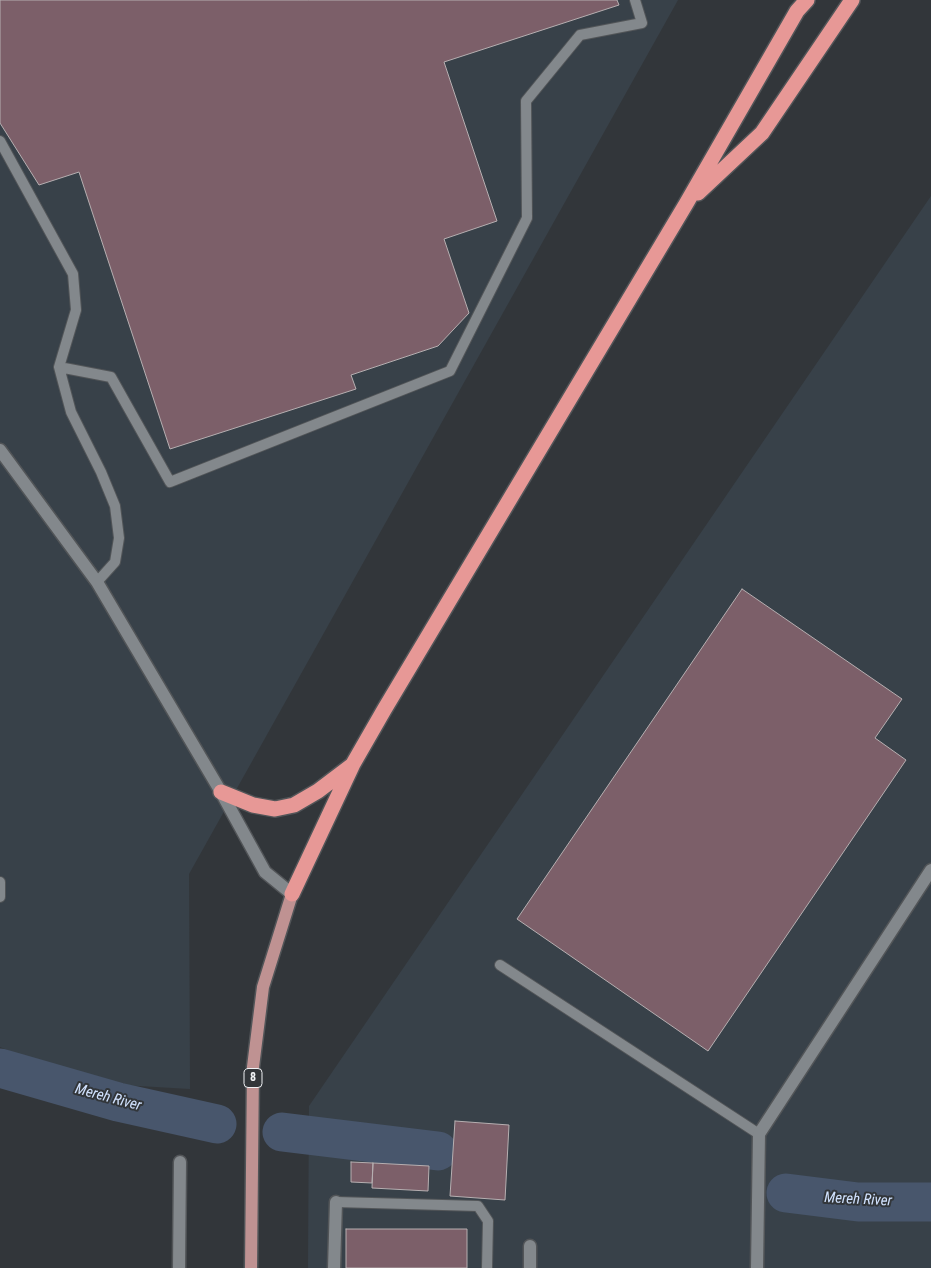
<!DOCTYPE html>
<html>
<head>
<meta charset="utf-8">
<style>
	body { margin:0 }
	canvas { display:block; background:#32363a }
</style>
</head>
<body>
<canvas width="931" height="1268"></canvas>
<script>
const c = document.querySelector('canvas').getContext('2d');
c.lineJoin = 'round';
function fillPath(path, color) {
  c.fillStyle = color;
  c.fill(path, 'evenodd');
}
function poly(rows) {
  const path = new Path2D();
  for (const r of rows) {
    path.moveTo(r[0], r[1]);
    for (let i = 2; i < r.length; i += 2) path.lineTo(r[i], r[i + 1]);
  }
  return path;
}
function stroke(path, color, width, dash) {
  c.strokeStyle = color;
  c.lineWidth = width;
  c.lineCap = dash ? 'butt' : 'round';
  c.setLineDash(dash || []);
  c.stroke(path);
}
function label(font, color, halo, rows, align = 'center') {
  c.font = font + ' "Roboto Condensed",sans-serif';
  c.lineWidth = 4;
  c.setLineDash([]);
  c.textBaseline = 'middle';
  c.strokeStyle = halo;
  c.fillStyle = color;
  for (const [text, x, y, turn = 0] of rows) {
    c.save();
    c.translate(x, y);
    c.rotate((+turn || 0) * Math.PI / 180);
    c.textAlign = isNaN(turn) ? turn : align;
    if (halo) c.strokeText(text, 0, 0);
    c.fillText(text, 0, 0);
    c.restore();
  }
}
fillPath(poly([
	[0,0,678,0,189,874,190,1089,88,1083,0,1047],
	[931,196,931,1268,308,1268,309,1106]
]), '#384149');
stroke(poly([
	[0,1068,118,1102,217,1124],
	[282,1132,438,1151],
	[786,1193,858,1202,931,1202]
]), '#48566c', 39);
const building = poly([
	[0,0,617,0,619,5,444,62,497,221,444,239,469,313,438,346,351,375,356,389,170,449,79,172,39,185,0,123,0,0],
	[742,589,902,699,875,738,906,760,708,1051,517,919,742,589],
	[455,1121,509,1125,505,1200,450,1196,455,1121],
	[351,1162,373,1163,372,1183,351,1182,351,1162],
	[373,1163,429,1166,428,1191,372,1188,373,1163],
	[346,1229,467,1229,467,1268,346,1268,346,1229]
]);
fillPath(building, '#7c5f69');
stroke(building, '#b6afb1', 1);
const lane = poly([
	[0,141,73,274,76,310,59,367,71,412,101,472,115,506,119,538,115,562,97,582],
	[59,367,111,377,170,482,450,371,527,218,526,101,580,35,642,23,635,0],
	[0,882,0,897],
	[500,965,759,1134],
	[336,1202,478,1206,488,1221,487,1268]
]);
const street = poly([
	[0,450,97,582,221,792,265,872,292,894],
	[530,1246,530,1268],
	[179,1268,180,1162],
	[334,1268,336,1202],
	[757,1268,759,1134,931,870]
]);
const primary = poly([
	[251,1268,253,1067,263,987,292,894]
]);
const highway = poly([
	[698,193,762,133,852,0],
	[221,792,253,805,275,809,294,805,318,791,351,766],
	[292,894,353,764,384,710,686,204,797,11,807,0]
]);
stroke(lane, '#525558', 12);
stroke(street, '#525558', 15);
stroke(primary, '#525558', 15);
stroke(highway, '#525558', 18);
stroke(lane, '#83888c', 10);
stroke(street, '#83888c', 12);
stroke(primary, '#bf9292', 12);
stroke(highway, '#e79896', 15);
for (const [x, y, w] of [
	[253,1078,18]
]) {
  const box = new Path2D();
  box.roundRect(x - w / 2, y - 9.5, w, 19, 4);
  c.fillStyle = '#32363a';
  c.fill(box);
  stroke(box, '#f0f2f5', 1);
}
label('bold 12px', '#f0f2f5', null, [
	["8",253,1078]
]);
label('italic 15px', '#d1e2fe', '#32363a', [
	["Mereh River",108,1098,15],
	["Mereh River",858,1200,3]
]);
</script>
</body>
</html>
